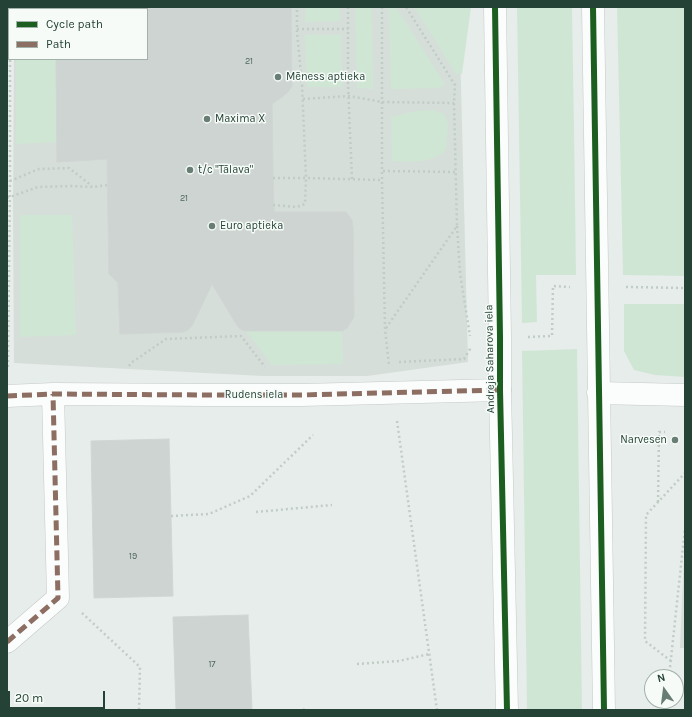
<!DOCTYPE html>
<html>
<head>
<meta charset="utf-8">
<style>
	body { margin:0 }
	#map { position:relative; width:692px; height:717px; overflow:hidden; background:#e7edea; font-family:Karla,sans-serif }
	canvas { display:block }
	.frame { position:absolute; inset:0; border:8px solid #244236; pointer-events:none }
	.legend { position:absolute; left:8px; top:8px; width:140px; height:52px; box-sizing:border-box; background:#f6fbf8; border:1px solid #a2b1aa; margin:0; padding:5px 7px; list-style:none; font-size:12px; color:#244236 }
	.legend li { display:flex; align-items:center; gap:8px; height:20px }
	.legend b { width:20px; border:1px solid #a2b1aa }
	.north { position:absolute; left:644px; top:669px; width:40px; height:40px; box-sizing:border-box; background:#f6fbf8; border:1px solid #a2b1aa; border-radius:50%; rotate:346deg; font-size:11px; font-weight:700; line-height:16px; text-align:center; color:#244236 }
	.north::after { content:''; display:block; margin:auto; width:14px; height:18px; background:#687e75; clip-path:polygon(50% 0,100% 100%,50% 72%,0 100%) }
	.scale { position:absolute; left:8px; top:691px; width:97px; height:18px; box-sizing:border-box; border:2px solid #244236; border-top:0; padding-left:5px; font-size:12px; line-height:14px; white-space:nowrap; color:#244236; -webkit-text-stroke:3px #f6fbf8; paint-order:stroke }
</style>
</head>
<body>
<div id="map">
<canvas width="692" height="717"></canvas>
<div class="frame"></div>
<ul class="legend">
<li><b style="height:5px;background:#1b5e20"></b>Cycle path</li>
<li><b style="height:5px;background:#8d6e63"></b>Path</li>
</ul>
<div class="north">N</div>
<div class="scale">20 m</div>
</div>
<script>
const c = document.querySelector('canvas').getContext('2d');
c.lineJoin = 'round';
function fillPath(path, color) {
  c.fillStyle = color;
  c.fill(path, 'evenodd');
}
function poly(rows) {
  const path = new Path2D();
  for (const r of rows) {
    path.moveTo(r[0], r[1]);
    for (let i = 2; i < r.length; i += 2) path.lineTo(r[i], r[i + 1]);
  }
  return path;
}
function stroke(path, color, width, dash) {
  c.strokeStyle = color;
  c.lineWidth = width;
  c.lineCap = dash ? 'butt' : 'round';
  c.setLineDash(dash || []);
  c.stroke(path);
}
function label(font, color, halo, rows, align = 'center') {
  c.font = font + ' Karla,sans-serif';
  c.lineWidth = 3;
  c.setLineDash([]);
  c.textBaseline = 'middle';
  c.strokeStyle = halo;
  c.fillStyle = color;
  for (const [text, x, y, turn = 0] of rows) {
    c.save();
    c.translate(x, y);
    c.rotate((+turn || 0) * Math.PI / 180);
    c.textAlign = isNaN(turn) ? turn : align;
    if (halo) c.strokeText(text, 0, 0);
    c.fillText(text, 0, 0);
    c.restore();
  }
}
fillPath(poly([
	[15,7,459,7,468,362,367,376,263,376,14,363,13,206,14,59,147,59,147,9,15,9],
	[685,535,685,648,680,648]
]), '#d5ded9');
fillPath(poly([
	[17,7,56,7,56,9,17,9],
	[306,7,340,7,340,21,305,22],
	[355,7,372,7,373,89,357,88],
	[389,7,396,7,443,81,445,85,439,88,391,89],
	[414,7,471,7,462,74,456,74],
	[517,7,572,7,574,128,576,275,536,275,537,322,522,323],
	[617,7,685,7,685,276,623,275],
	[305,35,341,35,342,87,307,87],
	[16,59,56,59,57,142,16,144],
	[433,110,444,114,448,124,446,149,443,153,431,159,415,162,392,161,391,117,416,111],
	[20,215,72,215,76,335,20,337],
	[624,304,685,304,685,377,655,375,634,370,624,351],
	[246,331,342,331,343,364,272,365],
	[577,349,582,710,527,710,522,351]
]), '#d0e6d5');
const building = poly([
	[147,7,291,7,292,86,288,92,282,97,272,104,273,178,274,212,346,212,352,220,353,228,354,317,347,328,342,331,246,331,242,330,238,327,212,284,192,326,188,330,183,332,120,334,118,283,109,274,107,159,57,162,56,59,147,59,147,7],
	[169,439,173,596,94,598,91,441,169,439],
	[248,615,252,710,176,710,173,617,248,615]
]);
fillPath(building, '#ced4d1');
stroke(building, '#d0d6d3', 1);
const minor = poly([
	[598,393,685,395],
	[7,396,53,394,209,395,302,395,500,390],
	[7,642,58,598,53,394]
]);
const tertiary = poly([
	[495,7,500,337,500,390,507,710],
	[593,7,604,710]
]);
stroke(minor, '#c4cac7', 23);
stroke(tertiary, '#c4cac7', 23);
stroke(poly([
	[9,7,9,9],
	[348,7,348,84,352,179],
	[382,7,382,180,385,329,389,365],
	[297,29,348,29],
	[303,99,349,96,382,102,454,103],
	[383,171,456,172],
	[273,178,306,178,382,180],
	[10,181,39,169,69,168,92,186],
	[7,197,10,197,38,187,72,186,93,187,108,185],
	[273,205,297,207,305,204,306,178,302,85,297,32,297,7],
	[457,226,460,273,470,336],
	[626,287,685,288],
	[386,328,457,226,454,103,455,85,406,7],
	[528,337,552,336,553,286,570,287],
	[399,362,464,359,470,349,470,347],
	[129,366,131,363,166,339,241,336,265,367],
	[8,367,10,181,10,59],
	[397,421,437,710],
	[658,502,659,432,665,432],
	[256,512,332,505],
	[171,516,209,514,250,496,313,435],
	[82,613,140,667,139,710],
	[671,661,645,641,646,515,685,473],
	[357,664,399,661,429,654],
	[669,677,685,528],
	[303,710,307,708],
	[667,710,668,701]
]), '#c2ccc7', 2.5, [2, 3]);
stroke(minor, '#fbfcfc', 22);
stroke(tertiary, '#fbfcfc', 22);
stroke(poly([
	[7,396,53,394,209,395,302,395,500,390],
	[7,642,58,598,53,394]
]), '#8d6e63', 5, [10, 5]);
stroke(poly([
	[495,7,500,337,500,390,507,710],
	[593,7,604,710]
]), '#1b5e20', 6);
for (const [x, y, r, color] of [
	[278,77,4,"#687e75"],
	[207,119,4,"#687e75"],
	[190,170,4,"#687e75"],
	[212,226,4,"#687e75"],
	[675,440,4,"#687e75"]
]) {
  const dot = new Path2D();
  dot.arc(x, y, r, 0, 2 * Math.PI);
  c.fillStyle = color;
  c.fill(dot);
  stroke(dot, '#f6fbf8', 1.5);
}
label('9px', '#4f675e', null, [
	["21",249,61],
	["21",184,198],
	["19",133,556],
	["17",212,664]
]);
label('11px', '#244236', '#f6fbf8', [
	["Mēness aptieka",286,77],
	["Maxima X",215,119],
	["t/c \"Tālava\"",198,170],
	["Euro aptieka",220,226],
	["Narvesen",667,440,"right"]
], 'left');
label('11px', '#244236', '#f6fbf8', [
	["Andreja Saharova iela",490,359,-91],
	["Rudens iela",254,395]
]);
</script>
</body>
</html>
